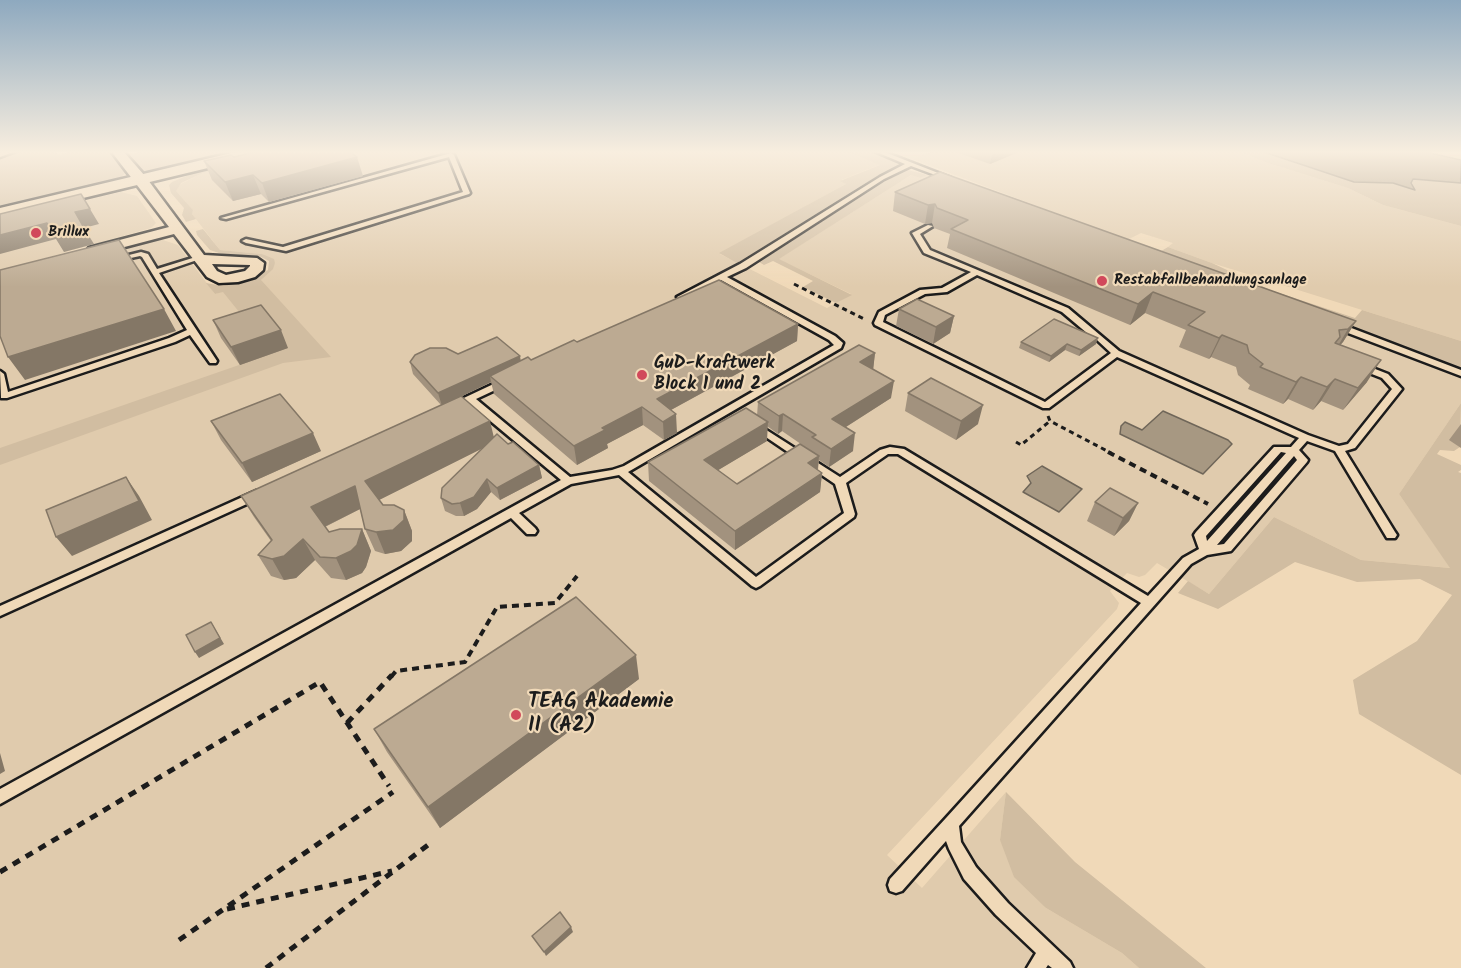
<!DOCTYPE html>
<html>
<head>
<meta charset="utf-8">
<style>
	body { margin:0 }
	canvas { display:block; background:#f0d9b8 }
</style>
</head>
<body>
<canvas width="1461" height="968"></canvas>
<script>
const c = document.querySelector('canvas').getContext('2d');
c.lineJoin = 'round';
function fillPath(path, color) {
  c.fillStyle = color;
  c.fill(path, 'evenodd');
}
function poly(rows) {
  const path = new Path2D();
  for (const r of rows) {
    path.moveTo(r[0], r[1]);
    for (let i = 2; i < r.length; i += 2) path.lineTo(r[i], r[i + 1]);
  }
  return path;
}
function stroke(path, color, width, dash) {
  c.strokeStyle = color;
  c.lineWidth = width;
  c.lineCap = dash ? 'butt' : 'round';
  c.setLineDash(dash || []);
  c.stroke(path);
}
function label(font, color, halo, rows, align = 'center') {
  c.font = font + ' Kalam,sans-serif';
  c.lineWidth = 4.5;
  c.setLineDash([]);
  c.textBaseline = 'middle';
  c.strokeStyle = halo;
  c.fillStyle = color;
  for (const [text, x, y, turn = 0] of rows) {
    c.save();
    c.translate(x, y);
    c.rotate((+turn || 0) * Math.PI / 180);
    c.textAlign = isNaN(turn) ? turn : align;
    if (halo) c.strokeText(text, 0, 0);
    c.fillText(text, 0, 0);
    c.restore();
  }
}
fillPath(poly([
	[295,151,847,151,881,164,841,180,846,184,720,254,827,308,851,294,778,259,911,175,920,178,930,174,1461,378,1461,403,1399,494,1451,568,1361,560,1274,517,1209,594,1157,563,1145,575,1139,577,1127,573,1110,591,1119,603,1117,609,887,855,922,888,1006,792,1000,840,1046,908,1122,953,1139,968,0,968,0,281,160,239,178,245,215,294,261,280,275,263,262,254,220,250,192,214,193,210,176,191,177,186,203,173],
	[934,151,1237,151,1265,162,1348,188,1383,205,1461,226,1461,341,1212,263,1168,247,1173,243,1141,233,1127,240,913,159],
	[121,192,137,196,156,223,151,228,0,271,0,221]
]), '#e0cbad');
fillPath(poly([
	[25,151,55,151,58,155,74,151,110,151,126,173,115,182,0,209,0,156],
	[145,151,244,151,145,175,130,154],
	[275,151,295,151,203,173,181,183,176,191,193,210,192,214,196,219,186,222,182,215,184,208,171,193,169,185,172,182,189,175,188,172],
	[847,151,870,151,895,161,899,165,864,184,737,263,719,253,846,184,840,181,880,165],
	[1237,151,1261,151,1325,173,1461,183,1461,226,1383,205,1348,188,1265,162],
	[908,170,928,175,920,178,911,175,779,259,852,295,836,303,803,287,813,281,773,261,764,265,759,262,887,180],
	[203,229,220,250,262,254,274,259,275,263,273,269,261,280,331,357,283,363,0,465,0,448,288,348,244,318,223,292,215,294,206,283,223,286,247,281,268,270,269,261,259,256,222,254,210,250,197,235,196,231],
	[1168,247,1212,263,1270,290,1355,318,1362,310,1461,341,1461,370,1156,254],
	[1461,403,1460,447,1454,451,1440,450,1437,454,1461,465,1461,470,1458,472,1461,473,1461,775,1359,714,1353,680,1417,641,1452,595,1420,579,1357,582,1295,562,1218,609,1178,593,1188,581,1209,594,1274,517,1361,560,1450,568,1399,494],
	[1006,792,1075,862,1206,968,1139,968,1122,953,1046,908,1014,877,1000,840]
]), '#d1bda1');
const water = poly([
	[1261,151,1421,151,1461,160,1461,183,1413,179,1411,183,1415,190,1393,183,1354,182,1261,151],
	[1163,411,1228,440,1232,444,1203,474,1120,434,1121,426,1125,422,1142,430,1163,411],
	[1042,466,1082,489,1059,512,1023,492,1031,483,1027,476,1042,466]
]);
fillPath(water, '#a79882');
stroke(water, '#6f6659', 1.5);
const service = poly([
	[874,151,882,151,951,178,946,179,911,166,884,179,746,268,727,277,835,336,843,343,841,348,628,472,756,577,844,513,835,484,754,429,752,427,757,424,840,477,880,450,890,447,904,449,1148,596,1183,558,1199,549,1194,535,1196,532,1274,447,1291,447,1299,438,1117,357,1049,408,1043,408,875,325,874,323,879,312,920,290,942,288,971,272,924,253,912,233,928,225,933,226,920,234,930,250,1068,308,1119,351,1308,435,1339,446,1348,444,1392,389,1382,378,1359,369,1359,365,1365,365,1388,374,1402,389,1355,448,1345,451,1395,532,1397,535,1395,538,1387,538,1335,451,1307,441,1299,450,1308,460,1307,462,1231,551,1207,555,1191,564,959,826,961,842,976,867,1008,903,1070,962,1073,968,1052,968,1048,965,1046,968,1027,968,1036,953,996,915,964,879,949,849,946,841,902,891,896,893,890,891,888,885,890,879,946,818,1141,603,898,454,888,454,846,483,855,514,854,517,760,586,756,588,752,586,619,475,571,484,519,513,535,528,537,531,535,534,527,534,511,518,0,804,0,789,561,480,469,403,454,409,451,408,449,406,451,404,502,380,508,380,510,382,508,384,476,399,570,477,612,470,624,466,834,345,829,340,721,280,684,299,678,299,677,297,740,264,880,177,905,164,874,151],
	[977,275,1062,312,1094,339,1097,340,1111,353,1045,402,883,322,885,315,925,294,947,292,977,275],
	[1281,452,1286,453,1207,541,1206,536,1281,452],
	[1294,456,1297,460,1224,544,1217,545,1294,456],
	[451,153,454,155,470,193,469,194,286,251,246,243,242,241,246,239,283,247,463,192,449,157,226,219,221,218,451,153],
	[141,252,148,254,157,269,199,256,203,258,159,273,217,361,216,363,210,363,190,335,175,342,7,398,1,398,0,371,4,374,8,392,169,338,187,330,142,257,140,256,117,261,113,259,141,252],
	[1335,324,1341,324,1461,370,1461,376,1335,328,1335,324],
	[256,491,260,492,261,495,260,498,0,616,0,606,256,491]
]);
const minor = poly([
	[0,151,16,151,0,157,0,151],
	[111,151,123,151,145,176,204,255,257,258,264,263,263,270,255,277,238,282,219,283,207,277,174,234,94,255,89,254,87,251,89,248,169,227,111,151],
	[212,264,250,265,250,266,245,271,226,275,217,271,212,264]
]);
const secondary = poly([
	[240,151,268,151,266,154,0,218,0,208,240,151]
]);
stroke(service, '#1c1c1c', 5);
stroke(minor, '#1c1c1c', 5);
stroke(secondary, '#1c1c1c', 5);
stroke(poly([
	[794,284,866,320],
	[1048,416,1050,421,1111,453],
	[1016,442,1021,445,1050,421]
]), '#1c1c1c', 3, [5, 4]);
stroke(poly([
	[1108,452,1208,504],
	[391,677,396,671,465,662,497,607,555,603,577,576]
]), '#1c1c1c', 4, [7, 5]);
stroke(poly([
	[347,723,392,675],
	[0,872,320,682,389,786],
	[227,909,392,871],
	[179,940,393,792],
	[266,968,428,845]
]), '#1c1c1c', 5, [8, 7]);
fillPath(service, '#f0d9b8');
fillPath(minor, '#f0d9b8');
fillPath(secondary, '#f0d9b8');
fillPath(poly([
	[953,151,1021,151,990,164],
	[234,157,363,176,269,202,261,194,233,201,212,180,204,161],
	[895,192,1356,321,1343,342,1340,345,1367,382,1343,410,1321,401,1313,410,1288,399,1283,404,1248,389,1250,385,1238,375,1236,367,1211,357,1209,359,1179,347,1186,330,1145,313,1130,325,947,248,950,234,934,228,932,223,925,224,893,211],
	[899,309,954,316,950,333,933,344,896,326],
	[213,320,288,348,240,365,221,338],
	[798,324,797,341,671,410,677,433,664,440,643,425,607,444,608,448,577,465,494,394,491,382,462,396,494,437,508,444,539,465,542,478,500,500,491,492,477,509,464,516,456,516,445,511,441,498,483,448,379,500,383,505,404,510,412,531,412,541,401,551,385,554,375,551,365,529,360,509,325,527,329,532,362,529,371,551,366,567,362,573,346,580,331,578,315,560,296,578,284,580,271,576,258,555,271,541,254,517,241,496,441,405,413,374,410,362,458,354,521,361,531,360,577,342],
	[1021,342,1096,344,1079,356,1065,350,1049,362,1019,348],
	[875,353,873,369,891,398,846,427,853,451,829,467,819,460,818,470,822,473,820,492,735,550,649,481,648,462,757,416,758,402],
	[767,426,778,434,782,431,811,451,737,484,718,470,767,441],
	[908,393,978,424,956,440,905,411],
	[211,421,321,451,252,482,221,440],
	[1461,424,1461,448,1449,440],
	[1095,502,1138,503,1129,521,1114,536,1087,521],
	[639,679,440,828,387,752,374,729]
]), '#a2927e');
fillPath(poly([
	[993,151,1021,151,990,164],
	[357,157,363,176,269,202,262,183],
	[253,175,261,194,233,201,225,182],
	[935,204,932,223,925,224,928,205],
	[90,209,99,224,84,228,75,212],
	[47,223,84,228,94,244,64,252,56,239,0,254,0,235],
	[1153,292,1145,313,1130,325,1138,304],
	[164,309,176,331,25,380,8,357],
	[954,316,950,333,933,344,936,327],
	[1356,321,1343,342,1335,351,1348,329],
	[798,324,797,341,658,417,657,399],
	[281,330,288,348,240,365,231,347],
	[1222,335,1211,357,1209,359,1219,338],
	[1098,338,1096,344,1079,356,1081,350],
	[1067,344,1065,350,1049,362,1051,356],
	[875,353,873,371,860,362],
	[520,356,522,368,490,376,491,382,442,406,438,393],
	[1381,360,1367,382,1343,410,1358,388],
	[1301,377,1288,399,1283,404,1296,382],
	[1335,379,1321,401,1313,410,1327,387],
	[894,381,891,398,830,437,832,419],
	[983,405,978,424,956,440,961,421],
	[642,407,643,425,607,444,608,448,577,465,574,446,602,428],
	[676,414,677,433,664,440,663,422],
	[783,414,782,431,778,434,779,416],
	[490,421,495,442,373,503,365,481],
	[768,422,767,441,705,478,704,460],
	[313,433,321,451,252,482,242,463],
	[855,433,853,451,829,467,831,449],
	[819,456,817,475,808,463],
	[539,465,542,478,500,500,497,488],
	[822,473,820,492,735,550,735,531],
	[126,477,139,496,152,520,72,556,56,537],
	[487,479,491,492,477,509,464,516,460,503],
	[355,486,364,507,322,528,311,507],
	[1138,503,1129,521,1114,536,1123,518],
	[404,510,412,531,412,541,401,551,385,554,376,532],
	[362,529,371,551,366,567,362,573,346,580,336,558],
	[303,539,315,560,296,578,284,580,272,559],
	[211,622,224,644,199,658,195,652],
	[636,655,639,679,440,828,428,807],
	[0,753,5,771,0,774],
	[571,927,573,932,546,956,544,952]
]), '#847766');
const building = poly([
	[258,151,348,151,357,157,262,183,253,175,225,182,204,161,231,155,234,157,258,151],
	[940,172,1356,321,1348,329,1339,330,1340,337,1335,343,1381,360,1358,388,1335,379,1327,387,1301,377,1296,382,1260,367,1263,364,1249,353,1247,345,1222,335,1219,338,1188,325,1205,312,1153,292,1138,304,951,229,968,220,937,208,935,204,928,205,895,192,940,172],
	[81,194,90,209,75,212,84,228,54,236,47,223,0,235,0,214,81,194],
	[119,240,164,309,8,357,0,336,0,270,119,240],
	[719,280,798,324,657,399,676,414,663,422,642,407,602,428,605,430,574,446,490,376,528,357,531,360,574,340,577,342,719,280],
	[917,299,954,316,936,327,899,309,917,299],
	[261,305,281,330,231,347,213,320,261,305],
	[1054,319,1098,338,1081,350,1067,344,1051,356,1021,342,1054,319],
	[497,337,520,356,438,393,410,362,415,355,430,348,446,348,458,354,497,337],
	[859,345,875,353,860,362,894,381,832,419,855,433,831,449,812,437,816,435,783,414,779,416,758,402,859,345],
	[931,378,983,405,961,421,908,393,931,378],
	[280,394,313,433,242,463,211,421,280,394],
	[461,396,490,421,365,481,383,505,394,505,404,510,404,520,393,530,376,532,365,529,355,486,311,507,329,532,340,529,362,529,357,545,351,551,336,558,320,557,303,539,284,556,272,559,258,555,272,540,241,496,461,396],
	[746,408,768,422,704,460,737,484,800,444,819,456,808,463,822,473,735,531,648,462,746,408],
	[497,434,508,444,513,442,539,465,497,488,487,479,474,497,460,503,452,504,441,498,442,488,497,434],
	[126,477,139,501,56,537,46,510,126,477],
	[1110,488,1138,503,1123,518,1095,502,1110,488],
	[576,597,636,655,428,807,374,729,576,597],
	[211,622,220,638,195,652,186,635,211,622],
	[560,912,571,927,544,952,532,936,560,912]
]);
fillPath(building, '#bcaa92');
stroke(building, '#847766', 1.5);
const sky = c.createLinearGradient(0, 0, 0, 287);
sky.addColorStop(0, '#8ea9bf');
sky.addColorStop(0.53, '#f8eedf');
sky.addColorStop(1, '#f8eedf00');
c.fillStyle = sky;
c.fillRect(0, 0, 1461, 287);
for (const [x, y, r, color] of [
	[36,233,6,"#d1495b"],
	[1102,281,6,"#d1495b"],
	[642,375,6,"#d1495b"],
	[516,715,6,"#d1495b"]
]) {
  const dot = new Path2D();
  dot.arc(x, y, r, 0, 2 * Math.PI);
  c.fillStyle = color;
  c.fill(dot);
  stroke(dot, '#f0d9b8', 2);
}
label('bold 15px', '#1c1c1c', '#f0d9b8', [
	["Brillux",48,233],
	["Restabfallbehandlungsanlage",1114,281]
], 'left');
label('bold 18px', '#1c1c1c', '#f0d9b8', [
	["GuD-Kraftwerk",654,365],
	["Block 1 und 2",654,386]
], 'left');
label('bold 21px', '#1c1c1c', '#f0d9b8', [
	["TEAG Akademie",528,703],
	["II (A2)",528,727]
], 'left');
</script>
</body>
</html>
